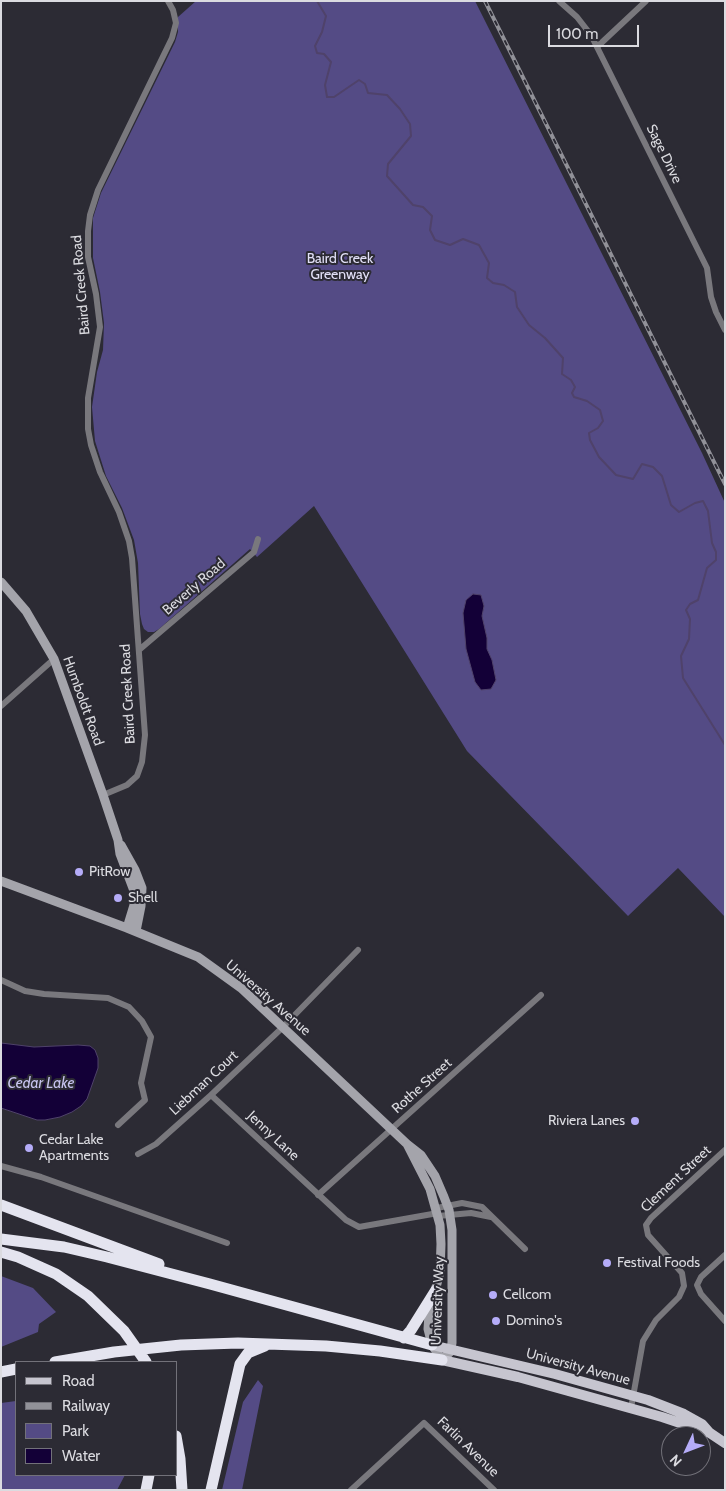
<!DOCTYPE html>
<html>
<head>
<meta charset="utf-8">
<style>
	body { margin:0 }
	#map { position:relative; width:726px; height:1491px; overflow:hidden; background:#2c2b34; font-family:Cabin,sans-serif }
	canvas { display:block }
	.frame { position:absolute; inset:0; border:2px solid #dbdbe0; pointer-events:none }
	.legend { position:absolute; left:15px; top:1361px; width:162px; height:115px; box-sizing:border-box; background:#2c2b34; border:1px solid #727179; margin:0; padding:6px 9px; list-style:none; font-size:15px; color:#dbdbe0 }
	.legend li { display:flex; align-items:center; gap:10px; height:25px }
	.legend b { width:25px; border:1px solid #727179 }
	.north { position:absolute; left:661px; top:1426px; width:50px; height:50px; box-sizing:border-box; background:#2c2b34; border:1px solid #727179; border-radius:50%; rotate:227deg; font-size:14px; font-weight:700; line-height:20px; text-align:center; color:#dbdbe0 }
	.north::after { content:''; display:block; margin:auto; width:18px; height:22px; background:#b5acf8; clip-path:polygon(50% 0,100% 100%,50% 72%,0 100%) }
	.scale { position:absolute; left:548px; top:25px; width:91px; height:22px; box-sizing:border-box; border:2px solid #dbdbe0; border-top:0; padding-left:6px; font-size:15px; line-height:18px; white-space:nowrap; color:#dbdbe0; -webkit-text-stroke:4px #2c2b34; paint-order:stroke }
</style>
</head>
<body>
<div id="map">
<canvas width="726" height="1491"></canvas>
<div class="frame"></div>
<ul class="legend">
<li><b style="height:6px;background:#c6c5cf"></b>Road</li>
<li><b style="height:6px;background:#919198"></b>Railway</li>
<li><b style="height:14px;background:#544b85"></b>Park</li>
<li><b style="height:14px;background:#130037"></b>Water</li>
</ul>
<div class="north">N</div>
<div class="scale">100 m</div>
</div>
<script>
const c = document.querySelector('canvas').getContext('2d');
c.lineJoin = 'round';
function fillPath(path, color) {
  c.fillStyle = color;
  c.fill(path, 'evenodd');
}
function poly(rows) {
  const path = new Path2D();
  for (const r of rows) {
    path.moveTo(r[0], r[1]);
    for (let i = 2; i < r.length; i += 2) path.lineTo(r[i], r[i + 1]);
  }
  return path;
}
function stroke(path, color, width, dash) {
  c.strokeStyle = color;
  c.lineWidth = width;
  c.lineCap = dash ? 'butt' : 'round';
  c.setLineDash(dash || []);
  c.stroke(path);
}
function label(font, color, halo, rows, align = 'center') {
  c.font = font + ' Cabin,sans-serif';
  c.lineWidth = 4;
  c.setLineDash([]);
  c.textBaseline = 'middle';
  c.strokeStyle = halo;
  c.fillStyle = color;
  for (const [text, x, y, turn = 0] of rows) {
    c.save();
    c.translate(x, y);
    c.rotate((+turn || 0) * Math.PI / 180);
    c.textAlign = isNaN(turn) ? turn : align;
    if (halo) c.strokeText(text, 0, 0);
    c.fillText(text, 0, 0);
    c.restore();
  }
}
fillPath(poly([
	[196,1,475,1,702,453,725,503,725,917,678,868,628,916,467,751,314,506,257,557,250,549,159,629,154,632,148,632,144,629,142,624,140,614,138,563,134,540,122,508,106,476,95,441,92,407,97,372,103,350,104,323,100,292,93,258,93,218,101,193,175,42,178,32,178,17],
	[1,1276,33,1288,56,1312,39,1324,38,1332,1,1347],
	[258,1380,263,1386,242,1490,222,1490,243,1402],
	[16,1401,16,1475,125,1475,117,1490,1,1490,1,1403]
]), '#544b85');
const water = poly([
	[473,594,481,595,484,606,482,616,487,638,487,649,492,660,496,680,491,689,481,690,475,682,466,649,463,613,466,600,473,594],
	[1,1043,34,1047,78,1045,90,1046,95,1050,98,1058,98,1068,87,1099,81,1106,72,1112,60,1117,45,1120,37,1120,1,1108,1,1043]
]);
fillPath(water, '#130037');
stroke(water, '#4f426a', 1);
stroke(poly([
	[317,1,326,16,322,32,315,46,317,53,324,54,331,62,325,85,327,97,334,97,359,80,365,84,368,93,387,95,400,109,410,124,411,136,388,164,387,176,413,205,423,207,432,216,430,230,435,240,450,245,463,239,479,245,489,263,487,278,493,283,504,285,515,292,517,307,529,325,545,338,563,358,562,374,571,380,575,387,572,393,574,397,587,401,600,410,603,421,598,428,589,433,590,440,599,457,616,475,633,479,642,464,653,467,662,476,671,505,679,512,695,503,703,501,708,511,712,543,716,552,716,560,707,568,698,600,690,604,686,610,690,619,689,639,681,656,683,678,725,745]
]), '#4f426a', 2);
stroke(poly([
	[559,1,577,17,591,35,707,268,711,297,716,312,725,330],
	[597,47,646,1],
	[139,650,254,552,258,539],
	[1,706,54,659],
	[103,795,127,785,137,776,142,762,145,735,132,558,129,541,119,512,100,472,91,445,88,429,88,398,100,327,96,294,88,257,88,231,90,215,98,190,172,38,176,23,173,10,168,1],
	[1,980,25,991,44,994,108,998,129,1007,142,1021,151,1037,141,1083,145,1100,118,1125],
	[211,1095,346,1220,359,1227,438,1213],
	[138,1154,156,1144,211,1095,283,1027,358,950],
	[1,1166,41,1177,227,1243],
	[318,1195,541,995],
	[437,1208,462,1203,482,1207,525,1249],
	[438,1216,471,1213,491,1217],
	[725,1255,701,1277,697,1285,701,1294,725,1321],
	[631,1408,643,1341,656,1320,679,1297,684,1286,682,1273,648,1235,646,1225,651,1218,725,1150],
	[351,1490,424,1423,494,1490]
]), '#79787d', 6);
stroke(poly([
	[1,582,26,611,54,659,103,795,118,840,120,854,134,891,134,905,127,928],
	[121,845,135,870,142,888,141,906,136,931],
	[1,881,127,928,198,957,241,988,407,1144,421,1155,435,1176,444,1197,449,1210,452,1230,452,1343,450,1352,442,1360,432,1345,428,1329,429,1314,440,1272,441,1244,440,1225,430,1189,407,1144]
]), '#a4a4ab', 9);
stroke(poly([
	[432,1345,555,1374,648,1400,684,1414,702,1424,709,1432],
	[442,1360,518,1377,662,1417,710,1433,725,1443]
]), '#c6c5cf', 10);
stroke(poly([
	[1,1205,159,1264],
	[1,1239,64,1247,107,1257,210,1284,432,1345],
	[1,1252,18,1257,56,1274,88,1296,124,1331,146,1362],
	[404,1338,411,1330,436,1290],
	[55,1362,114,1352,181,1345,238,1343,326,1346,380,1351,442,1360],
	[1,1372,16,1369],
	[176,1436,180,1459,182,1490],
	[146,1490,149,1475],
	[211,1490,240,1364,248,1353,265,1346]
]), '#e4e4ef', 11);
const rail = poly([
	[485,1,725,484]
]);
stroke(rail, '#919198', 4);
stroke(rail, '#2c2b34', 2, [5.5]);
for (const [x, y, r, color] of [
	[79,872,5,"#b5acf8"],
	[118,898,5,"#b5acf8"],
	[635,1121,5,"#b5acf8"],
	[29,1148,5,"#b5acf8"],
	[607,1263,5,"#b5acf8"],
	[493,1295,5,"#b5acf8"],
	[496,1321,5,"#b5acf8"]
]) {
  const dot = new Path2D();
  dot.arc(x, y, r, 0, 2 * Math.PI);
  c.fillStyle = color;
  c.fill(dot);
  stroke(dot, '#2c2b34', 2);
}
label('14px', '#dbdbe0', '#2c2b34', [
	["Sage Drive",664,154,64],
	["Baird Creek Road",81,285,-95],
	["Beverly Road",194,587,-41],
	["Baird Creek Road",128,694,-93],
	["Humboldt Road",83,701,70],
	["University Avenue",268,998,41],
	["Liebman Court",204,1083,-43],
	["Rothe Street",422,1086,-42],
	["Jenny Lane",273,1136,43],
	["Clement Street",676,1179,-43],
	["University Way",438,1301,-88],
	["University Avenue",578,1367,15],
	["Farlin Avenue",468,1447,44]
]);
label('14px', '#e2e0f7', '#2c2b34', [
	["Baird Creek",340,259],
	["Greenway",340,275]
]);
label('14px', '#dbdbe0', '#2c2b34', [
	["PitRow",89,872],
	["Shell",128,898],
	["Riviera Lanes",625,1121,"right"],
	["Cedar Lake",39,1140],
	["Apartments",39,1156],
	["Festival Foods",617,1263],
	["Cellcom",503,1295],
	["Domino's",506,1321]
], 'left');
label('italic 15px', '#c8c4f0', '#2c2b34', [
	["Cedar Lake",41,1084]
]);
</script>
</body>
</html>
